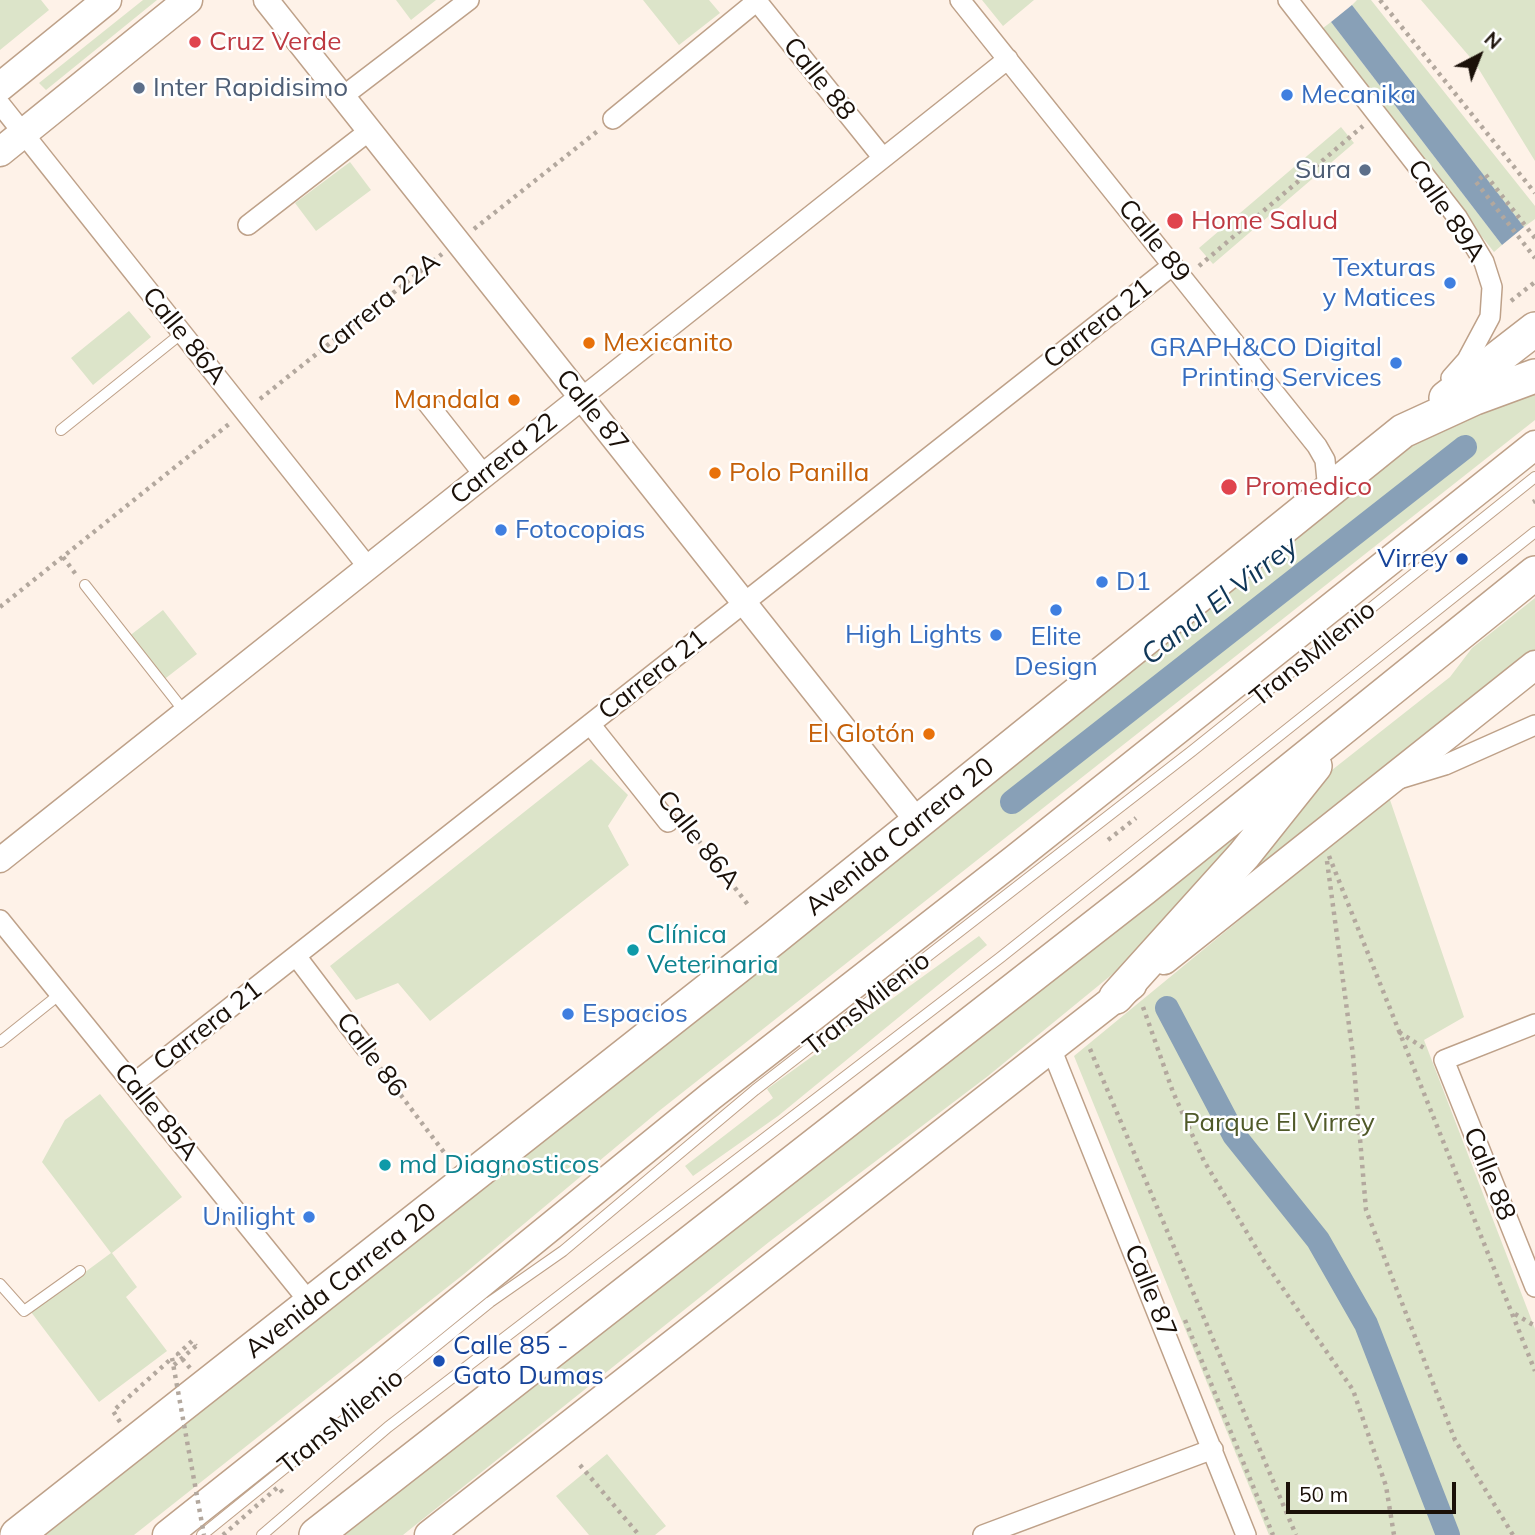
<!DOCTYPE html>
<html>
<head>
<meta charset="utf-8">
<style>
	body { margin:0 }
	#map { position:relative; width:1535px; height:1535px; overflow:hidden; background:#fef2e8; font-family:Mulish,sans-serif }
	canvas { display:block }
	.north { position:absolute; left:1444px; top:21px; width:70px; height:70px; -webkit-text-stroke:5px #fff; paint-order:stroke; rotate:42deg; font-size:19px; font-weight:700; line-height:28px; text-align:center; color:#1a1008 }
	.north::after { content:''; display:block; margin:auto; width:24px; height:32px; background:#1a1008; clip-path:polygon(50% 0,100% 100%,50% 72%,0 100%) }
	.scale { position:absolute; left:1286px; top:1482px; width:170px; height:32px; box-sizing:border-box; border:4px solid #1a1008; border-top:0; padding-left:9px; font-size:21px; line-height:24px; white-space:nowrap; color:#1a1008; -webkit-text-stroke:5px #fff; paint-order:stroke }
</style>
</head>
<body>
<div id="map">
<canvas width="1535" height="1535"></canvas>
<div class="north">N</div>
<div class="scale">50 m</div>
</div>
<script>
const c = document.querySelector('canvas').getContext('2d');
c.lineJoin = 'round';
function fillPath(path, color) {
  c.fillStyle = color;
  c.fill(path, 'evenodd');
}
function poly(rows) {
  const path = new Path2D();
  for (const r of rows) {
    path.moveTo(r[0], r[1]);
    for (let i = 2; i < r.length; i += 2) path.lineTo(r[i], r[i + 1]);
  }
  return path;
}
function stroke(path, color, width, dash) {
  c.strokeStyle = color;
  c.lineWidth = width;
  c.lineCap = dash ? 'butt' : 'round';
  c.setLineDash(dash || []);
  c.stroke(path);
}
function label(font, color, halo, rows, align = 'center') {
  c.font = font + ' Mulish,sans-serif';
  c.lineWidth = 5;
  c.setLineDash([]);
  c.textBaseline = 'middle';
  c.strokeStyle = halo;
  c.fillStyle = color;
  for (const [text, x, y, turn = 0] of rows) {
    c.save();
    c.translate(x, y);
    c.rotate((+turn || 0) * Math.PI / 180);
    c.textAlign = isNaN(turn) ? turn : align;
    if (halo) c.strokeText(text, 0, 0);
    c.fillText(text, 0, 0);
    c.restore();
  }
}
fillPath(poly([
	[0,0,41,0,49,10,0,50],
	[143,0,157,0,46,90,39,83],
	[396,0,436,0,411,20],
	[643,0,709,0,720,13,679,45],
	[982,0,1034,0,1003,26],
	[1357,0,1371,0,1535,206,1535,219,1524,227,1352,5],
	[1421,0,1535,0,1535,161,1475,63],
	[1331,22,1502,245,1494,252,1319,31],
	[1341,127,1354,143,1213,264,1199,248],
	[350,162,371,190,316,231,295,203],
	[129,311,151,337,93,385,71,358],
	[1535,390,1535,420,659,1111,464,1274,134,1535,40,1535,1255,563,1432,429],
	[1535,598,1535,654,1204,921,1289,827,1332,770,1450,677,1472,648],
	[163,610,197,654,162,681,128,637],
	[591,759,628,795,608,826,629,865,430,1021,398,983,356,1000,330,966],
	[1389,797,1464,1017,1424,1040,1535,1329,1535,1535,1269,1535,1074,1056],
	[1261,817,1142,950,988,1076,769,1242,403,1535,329,1535],
	[979,936,987,945,778,1116,693,1176,685,1166,773,1098,767,1089],
	[100,1094,182,1197,112,1253,137,1287,126,1297,167,1351,99,1402,31,1312,111,1253,42,1162,65,1120],
	[607,1454,666,1526,655,1535,589,1535,556,1496]
]), '#dce4c9');
fillPath(poly([
	[1352,5,1524,227,1502,245,1331,22]
]), '#88a0b7');
stroke(poly([
	[1012,802,1465,447],
	[1167,1008,1234,1135,1318,1240,1366,1324,1448,1535]
]), '#88a0b7', 24);
const service = poly([
	[61,430,182,333],
	[85,585,184,711],
	[0,1042,60,994],
	[0,1284,24,1311,80,1271],
	[202,1535,490,1302,563,1251,755,1090,1192,751,1535,477],
	[262,1535,388,1427,1001,957,1535,532]
]);
const minor = poly([
	[756,0,883,158],
	[960,0,1317,446,1325,460,1328,491],
	[1288,0,1457,217,1484,262,1492,287,1490,317,1467,360,1451,378],
	[342,97,469,0],
	[0,104,368,567],
	[613,119,757,1],
	[248,225,369,131],
	[581,398,1008,59],
	[428,404,484,475],
	[590,724,668,822],
	[1399,779,1445,765,1535,725],
	[0,920,311,1304],
	[296,956,365,1047],
	[1535,1024,1444,1060,1535,1287],
	[1051,1048,1246,1535],
	[133,1084,1173,265],
	[983,1535,1213,1449]
]);
const tertiary = poly([
	[266,0,918,822],
	[0,860,581,398]
]);
const secondary = poly([
	[0,87,107,0],
	[0,152,188,0],
	[1164,960,1535,665],
	[167,1535,371,1373,711,1096,1015,859,1535,445],
	[429,1535,1132,985]
]);
const trunk = poly([
	[1446,398,1535,329],
	[1116,997,1244,855,1315,766],
	[17,1535,774,938,1403,431,1475,398,1535,376],
	[316,1535,1143,889,1535,573]
]);
stroke(service, '#bea189', 12);
stroke(minor, '#bea189', 22);
stroke(tertiary, '#bea189', 27);
stroke(secondary, '#bea189', 31);
stroke(trunk, '#bea189', 36);
stroke(poly([
	[1380,0,1535,193],
	[474,229,599,130],
	[1535,238,1485,174,1476,182,1535,258],
	[1199,266,1363,126],
	[1511,301,1535,282],
	[260,399,442,254],
	[1533,502,1535,501],
	[63,557,77,576],
	[0,607,229,424],
	[688,827,749,906],
	[1108,840,1136,818],
	[1329,856,1535,1371],
	[1327,861,1353,1055,1366,1210,1455,1440,1513,1535],
	[1143,1007,1173,1092,1204,1161,1264,1261,1353,1390,1386,1486,1394,1535],
	[1399,1032,1427,1050],
	[1090,1049,1296,1535],
	[375,1061,446,1155],
	[1515,1314,1535,1326],
	[1185,1320,1273,1535],
	[190,1368,178,1354,192,1341,196,1346],
	[120,1422,113,1411,172,1358],
	[580,1465,639,1535]
]), '#b3a89e', 4.5, [3.5, 5]);
stroke(service, '#fff', 10);
stroke(minor, '#fff', 19);
stroke(tertiary, '#fff', 24);
stroke(secondary, '#fff', 28);
stroke(trunk, '#fff', 33);
stroke(poly([
	[172,1358,204,1535],
	[174,1365,196,1346],
	[223,1535,278,1487,285,1495]
]), '#b3a89e', 4.5, [3.5, 5]);
for (const [x, y, r, color] of [
	[195,42,7,"#e0444e"],
	[139,88,7,"#5c6f8a"],
	[1287,95,7,"#3f7fe0"],
	[1365,170,7,"#5c6f8a"],
	[1175,221,9,"#e0444e"],
	[1450,283,7,"#3f7fe0"],
	[589,343,7,"#e8710a"],
	[1396,363,7,"#3f7fe0"],
	[514,400,7,"#e8710a"],
	[715,473,7,"#e8710a"],
	[1229,487,9,"#e0444e"],
	[501,530,7,"#3f7fe0"],
	[1462,559,7,"#1a4fb4"],
	[1102,582,7,"#3f7fe0"],
	[1056,610,7,"#3f7fe0"],
	[996,635,7,"#3f7fe0"],
	[929,734,7,"#e8710a"],
	[633,950,7,"#0f9aa8"],
	[568,1014,7,"#3f7fe0"],
	[385,1165,7,"#0f9aa8"],
	[309,1217,7,"#3f7fe0"],
	[439,1361,7,"#1a4fb4"]
]) {
  const dot = new Path2D();
  dot.arc(x, y, r, 0, 2 * Math.PI);
  c.fillStyle = color;
  c.fill(dot);
  stroke(dot, '#fff', 2.5);
}
label('26px', '#be3a42', '#fff', [
	["Cruz Verde",209,42],
	["Home Salud",1191,221],
	["Promedico",1245,487]
], 'left');
label('26px', '#1a1008', '#fff', [
	["Calle 88",819,79,51],
	["Calle 89A",1446,211,56],
	["Calle 89",1154,241,51],
	["Carrera 22A",379,305,-39],
	["Carrera 21",1098,324,-38],
	["Calle 86A",184,336,51],
	["Calle 87",592,411,51],
	["Carrera 22",504,459,-39],
	["TransMilenio",1313,654,-39],
	["Carrera 21",653,675,-38],
	["Avenida Carrera 20",900,837,-39],
	["Calle 86A",698,840,52],
	["TransMilenio",867,1004,-38],
	["Carrera 21",208,1026,-38],
	["Calle 86",371,1055,53],
	["Calle 85A",156,1112,51],
	["Calle 88",1489,1174,68],
	["Avenida Carrera 20",341,1281,-38],
	["Calle 87",1150,1291,68],
	["TransMilenio",341,1422,-39]
]);
label('26px', '#4e5e75', '#fff', [
	["Inter Rapidisimo",153,88],
	["Sura",1351,170,"right"]
], 'left');
label('26px', '#366cbe', '#fff', [
	["Mecanika",1301,95],
	["Texturas",1436,268,"right"],
	["y Matices",1436,298,"right"],
	["GRAPH&CO Digital",1382,348,"right"],
	["Printing Services",1382,378,"right"],
	["Fotocopias",515,530],
	["D1",1116,582],
	["High Lights",982,635,"right"],
	["Elite",1056,637,"center"],
	["Design",1056,667,"center"],
	["Espacios",582,1014],
	["Unilight",295,1217,"right"]
], 'left');
label('26px', '#c56008', '#fff', [
	["Mexicanito",603,343],
	["Mandala",500,400,"right"],
	["Polo Panilla",729,473],
	["El Glotón",915,734,"right"]
], 'left');
label('26px', '#164399', '#fff', [
	["Virrey",1448,559],
	["Calle 85 -",453,1346,"left"],
	["Gato Dumas",453,1376,"left"]
], 'right');
label('26px', '#0d838f', '#fff', [
	["Clínica",647,935],
	["Veterinaria",647,965],
	["md Diagnosticos",399,1165]
], 'left');
label('26px', '#505a29', '#fff', [
	["Parque El Virrey",1279,1123]
]);
label('italic 28px', '#0f3657', '#fff', [
	["Canal El Virrey",1220,601,-38]
]);
</script>
</body>
</html>
